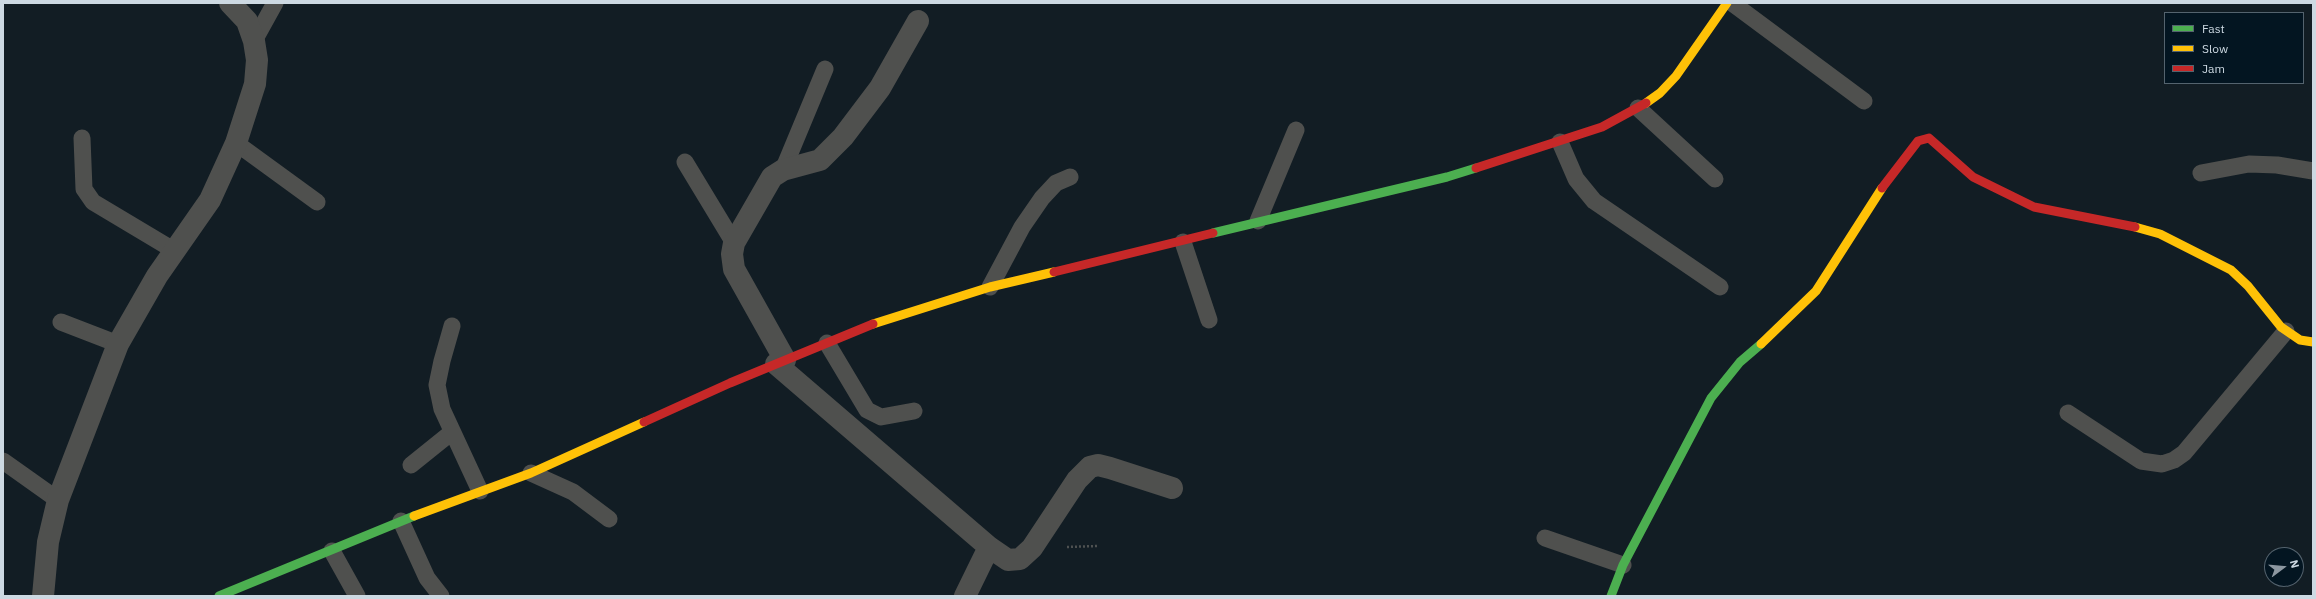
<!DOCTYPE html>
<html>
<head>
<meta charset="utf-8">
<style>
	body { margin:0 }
	#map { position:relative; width:2316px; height:599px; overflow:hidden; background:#121d24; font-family:"IBM Plex Sans",sans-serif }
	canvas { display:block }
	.frame { position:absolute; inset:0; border:4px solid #cdd9e2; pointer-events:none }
	.legend { position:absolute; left:2164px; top:12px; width:140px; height:72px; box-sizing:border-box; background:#031521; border:1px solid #54636e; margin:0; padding:5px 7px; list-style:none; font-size:12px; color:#cdd9e2 }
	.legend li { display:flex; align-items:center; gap:8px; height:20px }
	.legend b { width:20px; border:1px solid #54636e }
	.north { position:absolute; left:2264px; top:547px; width:40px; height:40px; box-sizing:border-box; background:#031521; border:1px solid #54636e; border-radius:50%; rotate:74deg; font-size:11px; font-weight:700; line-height:16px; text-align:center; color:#cdd9e2 }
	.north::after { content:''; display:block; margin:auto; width:14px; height:18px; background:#8c97a0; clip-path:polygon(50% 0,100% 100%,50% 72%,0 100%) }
</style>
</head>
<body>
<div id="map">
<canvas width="2316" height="599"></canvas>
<div class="frame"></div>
<ul class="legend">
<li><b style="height:5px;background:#4caf50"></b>Fast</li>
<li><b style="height:5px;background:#ffc107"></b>Slow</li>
<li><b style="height:5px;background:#c62828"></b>Jam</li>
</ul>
<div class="north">N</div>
</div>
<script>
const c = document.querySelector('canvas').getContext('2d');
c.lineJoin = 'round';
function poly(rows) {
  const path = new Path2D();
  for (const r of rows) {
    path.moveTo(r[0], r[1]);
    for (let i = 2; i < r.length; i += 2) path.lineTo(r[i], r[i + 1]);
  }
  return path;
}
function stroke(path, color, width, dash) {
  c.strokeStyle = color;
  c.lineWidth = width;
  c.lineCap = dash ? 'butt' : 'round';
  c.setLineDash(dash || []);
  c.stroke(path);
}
stroke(poly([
	[1067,547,1098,546]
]), '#4e5151', 2.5, [2, 2]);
stroke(poly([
	[1732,3,1864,101],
	[254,41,275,3],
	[1638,108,1715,179],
	[82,138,84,189,93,202,175,251],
	[1560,142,1576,179,1594,201,1720,287],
	[236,143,317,202],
	[685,162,734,243],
	[783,170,825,69],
	[2201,173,2249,164,2277,165,2313,171],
	[1258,221,1296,130],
	[1183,242,1209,320],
	[990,287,1022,227,1042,198,1056,183,1070,177],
	[61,322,118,344],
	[452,326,442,361,437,385,442,409,480,491],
	[827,343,867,410,881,417,914,411],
	[2068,413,2141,461,2162,464,2174,460,2184,453,2286,331],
	[3,461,58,500],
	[411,465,452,432],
	[531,473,573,492,609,519],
	[401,521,427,578,441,596],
	[1545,538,1623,565],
	[332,551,357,596]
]), '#4f504e', 17);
stroke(poly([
	[785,360,734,269,732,254,734,243,772,177,783,170,820,160,843,137,880,88,918,21],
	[776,364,989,547,1008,560,1020,559,1032,548,1077,480,1090,467,1098,465,1110,468,1172,488],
	[43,596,48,542,58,500,118,344,157,276,210,200,236,143,255,84,257,60,254,41,247,21,230,3],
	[965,596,989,547]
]), '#4f504e', 22);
stroke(poly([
	[1213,233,1447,177,1476,168],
	[219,596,414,516],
	[1611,596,1623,565,1711,398,1740,362,1761,344]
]), '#4caf50', 9);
stroke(poly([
	[1646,103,1660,93,1676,76,1727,3],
	[2135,227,2160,234,2231,270,2248,286,2281,327,2300,340,2313,342],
	[873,324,990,287,1054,272],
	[1761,344,1816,291,1882,188],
	[414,516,531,473,644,422]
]), '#ffc107', 9);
stroke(poly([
	[1476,168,1602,127,1646,103],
	[1882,188,1918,141,1929,138,1973,177,2034,207,2135,227],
	[1054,272,1213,233],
	[644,422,730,383,873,324]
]), '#c62828', 9);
</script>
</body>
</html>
